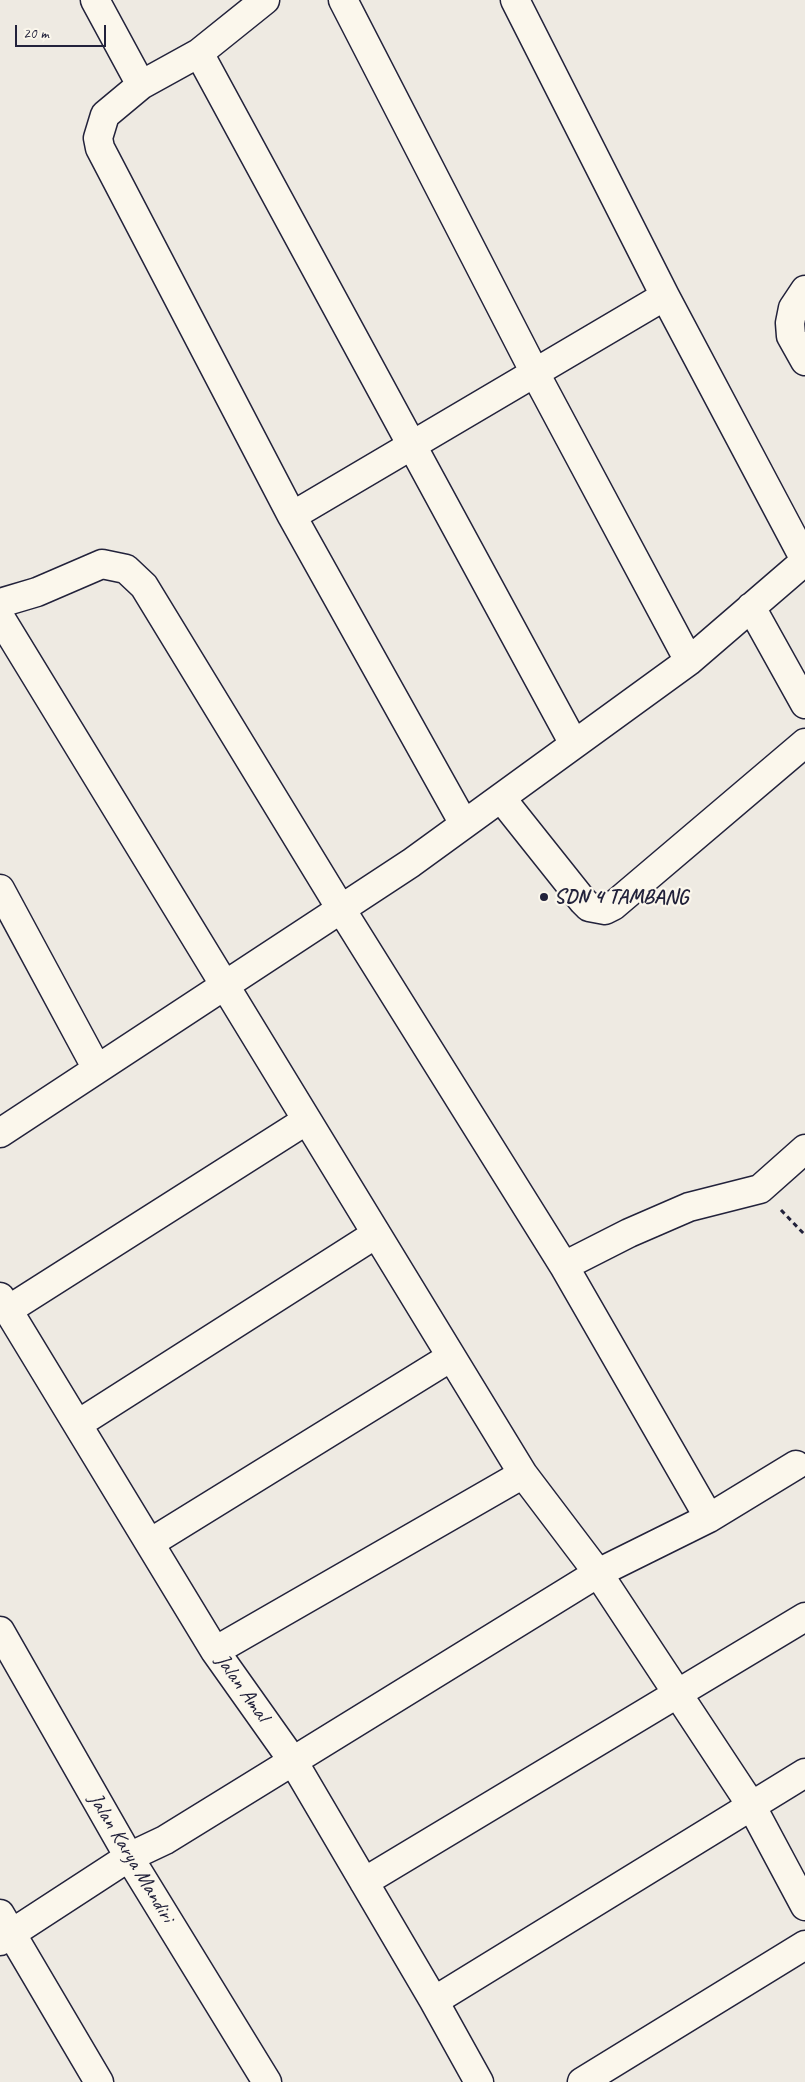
<!DOCTYPE html>
<html>
<head>
<meta charset="utf-8">
<style>
	body { margin:0 }
	#map { position:relative; width:805px; height:2082px; overflow:hidden; background:#eeeae2; font-family:Caveat,sans-serif }
	canvas { display:block }
	.scale { position:absolute; left:15px; top:25px; width:91px; height:22px; box-sizing:border-box; border:2px solid #22223b; border-top:0; padding-left:6px; font-size:15px; line-height:18px; white-space:nowrap; color:#22223b; -webkit-text-stroke:4px #fbf7ec; paint-order:stroke }
</style>
</head>
<body>
<div id="map">
<canvas width="805" height="2082"></canvas>
<div class="scale">20 m</div>
</div>
<script>
const c = document.querySelector('canvas').getContext('2d');
c.lineJoin = 'round';
function poly(rows) {
  const path = new Path2D();
  for (const r of rows) {
    path.moveTo(r[0], r[1]);
    for (let i = 2; i < r.length; i += 2) path.lineTo(r[i], r[i + 1]);
  }
  return path;
}
function stroke(path, color, width, dash) {
  c.strokeStyle = color;
  c.lineWidth = width;
  c.lineCap = dash ? 'butt' : 'round';
  c.setLineDash(dash || []);
  c.stroke(path);
}
function label(font, color, halo, rows, align = 'center') {
  c.font = font + ' Caveat,sans-serif';
  c.lineWidth = 4.5;
  c.setLineDash([]);
  c.textBaseline = 'middle';
  c.strokeStyle = halo;
  c.fillStyle = color;
  for (const [text, x, y, turn = 0] of rows) {
    c.save();
    c.translate(x, y);
    c.rotate((+turn || 0) * Math.PI / 180);
    c.textAlign = isNaN(turn) ? turn : align;
    if (halo) c.strokeText(text, 0, 0);
    c.fillText(text, 0, 0);
    c.restore();
  }
}
const minor = poly([
	[95,0,141,85],
	[265,0,199,53,141,85,105,115,98,138,100,148,292,516,464,824],
	[343,0,535,373,689,661],
	[515,0,665,296,805,560],
	[199,53,574,744],
	[805,290,793,308,790,323,791,336,805,361],
	[292,516,665,296],
	[0,603,37,592,102,564,126,569,144,586,341,909,564,1266,709,1518],
	[751,607,805,704],
	[0,617,523,1474,598,1573,751,1805,805,1906],
	[501,798,583,901,589,907,605,910,613,906,805,743],
	[0,889,97,1069],
	[0,1133,411,863,689,661,805,561],
	[564,1266,629,1233,689,1207,760,1189,805,1149],
	[0,1297,215,1651,293,1761,434,2001,479,2082],
	[8,1310,307,1120],
	[78,1424,376,1234],
	[150,1543,451,1357],
	[0,1631,129,1857,267,2082],
	[215,1651,523,1474],
	[364,1882,805,1617],
	[0,1914,99,2082],
	[0,1941,129,1857,165,1840,598,1573,709,1518,796,1465],
	[434,2001,805,1773],
	[582,2082,805,1945]
]);
stroke(minor, '#22223b', 31);
stroke(poly([
	[781,1210,805,1235]
]), '#22223b', 3, [5, 4]);
stroke(minor, '#fbf7ec', 28);
for (const [x, y, r, color] of [
	[544,897,5,"#22223b"]
]) {
  const dot = new Path2D();
  dot.arc(x, y, r, 0, 2 * Math.PI);
  c.fillStyle = color;
  c.fill(dot);
  stroke(dot, '#fbf7ec', 2);
}
label('bold 21px', '#22223b', '#fbf7ec', [
	["SDN 4 TAMBANG",554,897]
], 'left');
label('21px', '#22223b', '#fbf7ec', [
	["Jalan Amal",242,1688,55],
	["Jalan Karya Mandiri",131,1858,59]
]);
</script>
</body>
</html>
